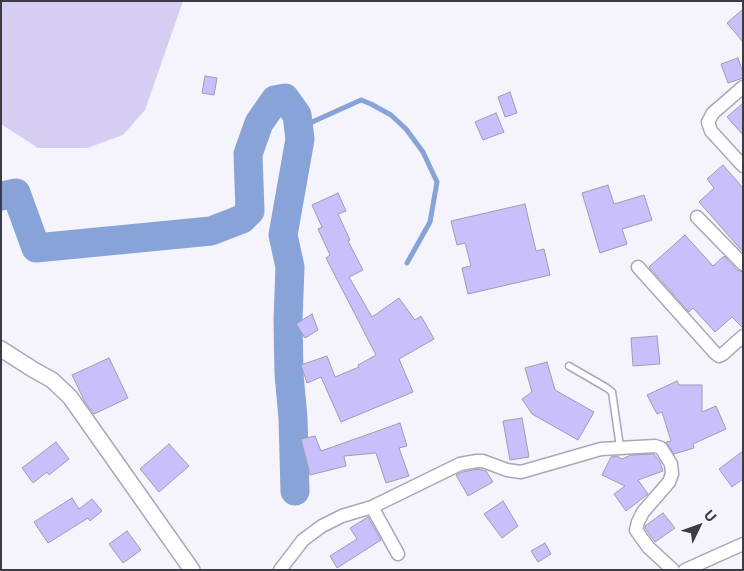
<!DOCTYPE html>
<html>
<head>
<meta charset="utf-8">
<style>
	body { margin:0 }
	#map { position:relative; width:744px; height:571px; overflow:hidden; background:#f5f3fc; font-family:Inter,sans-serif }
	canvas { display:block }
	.frame { position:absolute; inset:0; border:2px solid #3c3a42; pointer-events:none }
	.north { position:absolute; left:674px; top:501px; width:50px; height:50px; -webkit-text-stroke:4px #f5f3fc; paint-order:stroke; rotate:48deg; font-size:14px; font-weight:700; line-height:20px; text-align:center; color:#3c3a42 }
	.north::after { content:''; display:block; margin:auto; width:18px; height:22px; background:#3c3a42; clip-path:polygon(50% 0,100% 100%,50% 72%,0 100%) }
</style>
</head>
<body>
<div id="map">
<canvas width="744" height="571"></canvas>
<div class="frame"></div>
<div class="north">U</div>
</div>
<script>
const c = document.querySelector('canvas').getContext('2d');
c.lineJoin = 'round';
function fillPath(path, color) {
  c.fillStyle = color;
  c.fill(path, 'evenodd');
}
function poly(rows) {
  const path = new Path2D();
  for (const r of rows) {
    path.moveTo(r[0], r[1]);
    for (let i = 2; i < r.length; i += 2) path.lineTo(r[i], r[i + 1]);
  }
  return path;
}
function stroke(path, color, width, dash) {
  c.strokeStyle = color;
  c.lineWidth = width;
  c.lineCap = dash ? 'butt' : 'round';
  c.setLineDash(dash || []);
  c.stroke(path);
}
fillPath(poly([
	[1,1,183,1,145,110,123,135,87,148,38,148,1,124]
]), '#d6cdf2');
stroke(poly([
	[297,115,310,123,361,100,371,104,391,115,406,129,423,152,437,182,430,222,407,263]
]), '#87a3d8', 5);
stroke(poly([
	[1,196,16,193,36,248,211,231,242,219,250,211,248,154,259,123,275,100,285,98,297,115,300,139,283,235,290,267,288,320,289,374,293,418,295,491]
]), '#87a3d8', 29);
const building = poly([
	[743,9,743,42,727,23,743,9],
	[738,58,743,72,743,78,728,83,721,64,738,58],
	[205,76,217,78,214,95,202,93,205,76],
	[510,92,517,113,505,117,498,97,510,92],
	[743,103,743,135,727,117,743,103],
	[496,113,504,132,483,140,475,122,496,113],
	[723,165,743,188,743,252,699,202,714,188,707,179,723,165],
	[608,185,614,204,644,195,652,220,622,229,627,244,600,253,582,193,608,185],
	[338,193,346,211,338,214,350,240,348,241,363,270,349,277,372,317,399,298,415,320,421,316,434,339,399,359,413,392,341,422,321,377,307,383,301,365,327,356,335,377,359,367,358,365,376,355,326,258,330,255,318,229,322,227,312,205,338,193],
	[525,204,536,251,544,249,550,275,468,294,462,268,471,266,465,243,457,245,451,221,525,204],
	[685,235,713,266,724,256,737,270,743,272,743,328,732,317,715,332,693,308,689,312,649,267,685,235],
	[312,314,318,330,305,338,296,324,312,314],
	[657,336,660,364,633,366,631,338,657,336],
	[109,358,128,398,94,414,85,402,72,375,109,358],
	[547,362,555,390,594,412,578,440,532,414,522,399,532,392,525,368,547,362],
	[677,381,679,385,702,385,702,412,716,406,726,429,693,444,694,448,674,454,666,442,671,441,662,412,657,414,647,395,677,381],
	[522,418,529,457,510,460,503,421,522,418],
	[400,423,407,446,399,448,409,476,386,483,376,453,344,456,346,466,310,475,301,439,315,436,321,451,400,423],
	[56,442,69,459,49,475,47,472,33,483,22,468,56,442],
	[169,444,189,466,159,492,140,469,169,444],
	[743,451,743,479,732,487,719,469,743,451],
	[654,454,660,462,663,471,638,480,648,494,626,511,614,494,625,486,602,475,611,457,617,456,622,459,631,455,654,454],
	[478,469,486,471,493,482,468,496,456,475,463,472,478,469],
	[72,498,79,509,92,499,102,511,90,521,88,518,48,543,34,522,72,498],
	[503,501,518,526,502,538,484,514,503,501],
	[663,513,675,528,655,542,645,528,645,526,663,513],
	[368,517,381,540,337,568,330,556,357,539,350,528,368,517],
	[127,531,141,550,123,563,109,544,127,531],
	[545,543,551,554,538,562,531,551,545,543]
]);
fillPath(building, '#c9bffa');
stroke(building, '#9f9caf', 1);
const service = poly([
	[569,366,607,388,612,392,620,447]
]);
const minor = poly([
	[743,87,713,113,708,122,711,131,743,166],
	[697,217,743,264],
	[638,267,715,353,719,356,723,354,743,336],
	[372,507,398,554],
	[280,570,303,540,322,526,342,516,372,507,460,464,477,461,483,461,507,470,521,472,601,449,655,446,661,448,671,464,672,474,669,482,643,512,638,522,636,530,648,547,673,570],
	[685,570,743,544]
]);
const tertiary = poly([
	[1,349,34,370,52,380,70,397,192,570]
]);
stroke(service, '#aba6ba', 9);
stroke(minor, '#aba6ba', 15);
stroke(tertiary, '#aba6ba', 18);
stroke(service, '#fff', 6);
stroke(minor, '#fff', 12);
stroke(tertiary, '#fff', 15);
</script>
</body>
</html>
